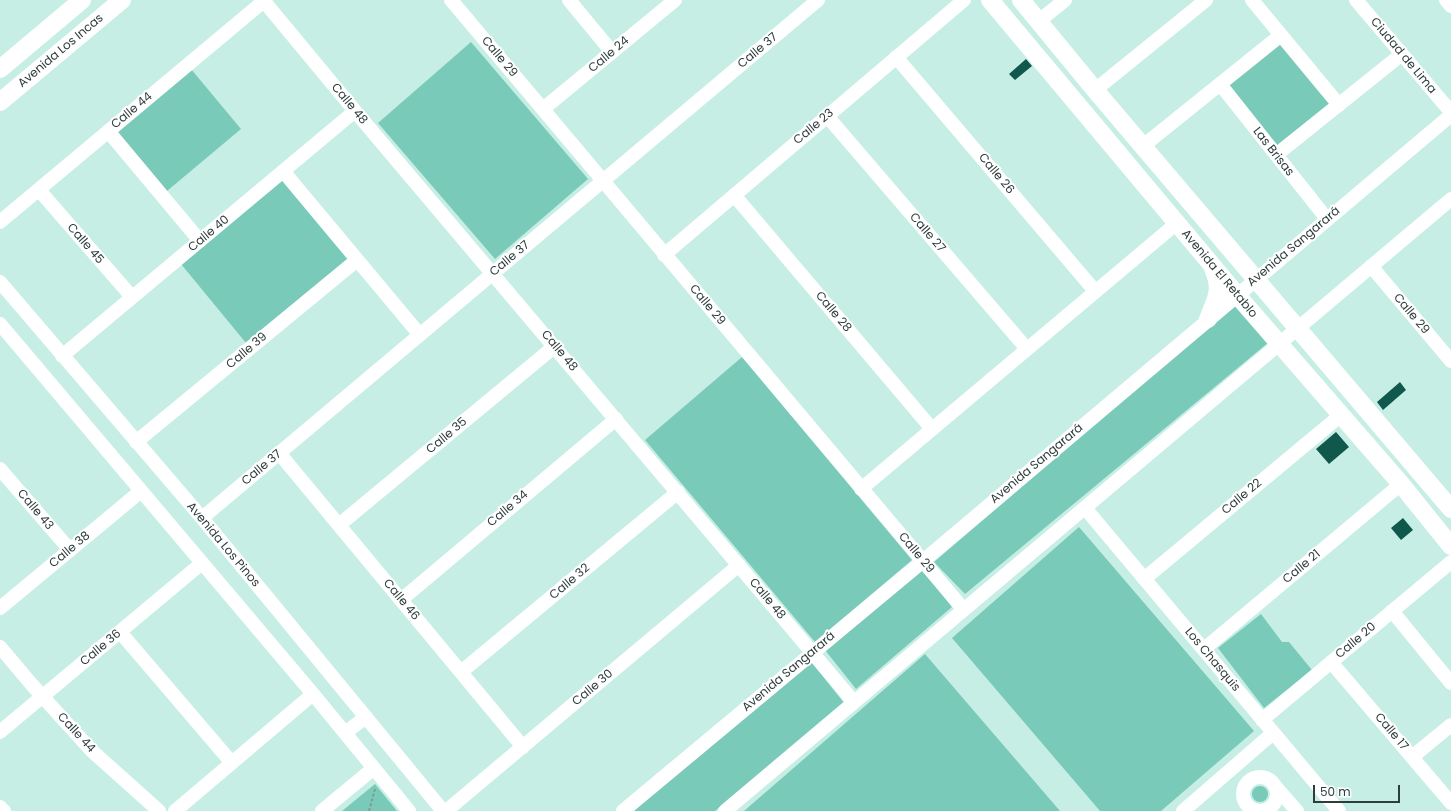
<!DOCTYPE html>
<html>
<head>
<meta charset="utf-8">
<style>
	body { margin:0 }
	#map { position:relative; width:1451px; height:811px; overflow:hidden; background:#c6eee5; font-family:Poppins,sans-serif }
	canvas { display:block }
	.scale { position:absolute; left:1313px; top:785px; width:87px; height:18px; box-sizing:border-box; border:2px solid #2d3d3a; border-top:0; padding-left:5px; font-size:12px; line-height:14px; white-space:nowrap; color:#2d3d3a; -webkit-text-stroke:3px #fff; paint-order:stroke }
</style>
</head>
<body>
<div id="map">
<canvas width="1451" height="811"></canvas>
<div class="scale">50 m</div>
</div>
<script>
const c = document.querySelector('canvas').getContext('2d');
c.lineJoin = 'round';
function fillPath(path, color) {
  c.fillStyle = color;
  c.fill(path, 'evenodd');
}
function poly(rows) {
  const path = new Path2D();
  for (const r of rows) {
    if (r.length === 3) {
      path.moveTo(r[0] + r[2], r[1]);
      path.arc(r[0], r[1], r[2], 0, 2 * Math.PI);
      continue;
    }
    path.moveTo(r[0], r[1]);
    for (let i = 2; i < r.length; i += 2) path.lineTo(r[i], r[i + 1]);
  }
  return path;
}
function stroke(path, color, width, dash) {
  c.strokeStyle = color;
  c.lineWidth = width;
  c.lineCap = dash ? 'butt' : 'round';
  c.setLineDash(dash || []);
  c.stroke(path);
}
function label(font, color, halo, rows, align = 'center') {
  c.font = font + ' Poppins,sans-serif';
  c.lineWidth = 4;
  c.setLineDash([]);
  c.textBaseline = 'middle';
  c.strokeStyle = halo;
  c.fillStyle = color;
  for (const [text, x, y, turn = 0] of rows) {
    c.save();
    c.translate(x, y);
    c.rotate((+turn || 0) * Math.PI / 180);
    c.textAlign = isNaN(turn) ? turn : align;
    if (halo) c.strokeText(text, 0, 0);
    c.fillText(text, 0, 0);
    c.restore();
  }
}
fillPath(poly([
	[471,42,588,179,495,259,378,123],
	[1282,42,1330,103,1277,147,1228,85],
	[191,69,241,129,167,191,117,131],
	[284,179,349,258,246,343,181,264],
	[1236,304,1269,342,965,594,934,562],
	[742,357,912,560,815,642,645,440],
	[1079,527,1254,731,1161,811,1100,811,952,638],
	[922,568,952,607,856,689,825,650],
	[1261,614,1282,642,1289,642,1312,670,1264,708,1218,648],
	[925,654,1060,811,744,811],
	[810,660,844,703,715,811,631,811],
	[375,784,397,811,342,811],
	[1260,794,8]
]), '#7acaba');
fillPath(poly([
	[1026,59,1032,66,1015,80,1009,74],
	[1400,382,1406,390,1383,410,1377,402],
	[1336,432,1349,447,1329,464,1316,449],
	[1403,518,1413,530,1401,540,1391,528]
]), '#10574c');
stroke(poly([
	[369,811,375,789]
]), '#7e9b95', 2, [3, 2]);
stroke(poly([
	[263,0,355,111,854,702],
	[451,0,964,610],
	[569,0,612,52],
	[1252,0,1339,105],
	[1356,0,1451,112],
	[1446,0,1451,6],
	[1039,21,1065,0],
	[896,57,1095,291],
	[1220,84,1327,219],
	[1095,90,1206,0],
	[543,109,675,0],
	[827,116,1027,349],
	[108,131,200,241],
	[1143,146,1281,35],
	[1276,155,1402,54],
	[283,171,420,335],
	[39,190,132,297],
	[734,195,932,429],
	[0,222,264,1],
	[664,255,964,0],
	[1371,266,1451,361],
	[0,282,202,518,443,811],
	[0,324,313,694,409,811],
	[62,356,355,111],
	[136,442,357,260],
	[279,453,523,747],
	[0,469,70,550],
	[861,489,1177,223],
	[1085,508,1339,811],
	[202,518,818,0],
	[339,525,555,346],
	[1144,579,1341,415],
	[401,600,616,419],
	[0,608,141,491],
	[1392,611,1451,683],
	[120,632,232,763],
	[0,647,33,686,92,751,159,811],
	[1204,649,1401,484],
	[1331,662,1451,803],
	[461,672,678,492],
	[1262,720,1451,562],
	[0,732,202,563],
	[345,733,366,717],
	[1412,757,1451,725],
	[1260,794,17],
	[1275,786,1297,811],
	[0,807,4,811],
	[175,811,313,694],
	[322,811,374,768],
	[446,811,739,565],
	[623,811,923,561,1451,115],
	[725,811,1451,199],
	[1183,811,1273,733]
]), '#fff', 14);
stroke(poly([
	[990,0,1237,295,1401,484,1451,546],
	[1021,0,1095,90,1451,509],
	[0,69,82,0],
	[0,102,122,0],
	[1208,319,1216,299,1218,289,1217,280,1213,268]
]), '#fff', 18);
label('12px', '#2d3d3a', '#fff', [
	["Avenida Los Incas",61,51,-40],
	["Calle 37",758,51,-40],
	["Calle 24",609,55,-40],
	["Ciudad de Lima",1403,56,50],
	["Calle 29",499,57,50],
	["Calle 48",349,104,50],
	["Calle 44",132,111,-40],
	["Calle 23",814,127,-40],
	["Las Brisas",1273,152,52],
	["Calle 26",996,174,50],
	["Calle 27",927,233,49],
	["Calle 40",209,234,-40],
	["Calle 45",85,244,49],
	["Avenida Sangarará",1294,247,-40],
	["Calle 37",510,259,-40],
	["Avenida El Retablo",1219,274,50],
	["Calle 29",707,305,50],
	["Calle 28",833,312,50],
	["Calle 29",1411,314,50],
	["Calle 39",247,351,-40],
	["Calle 48",559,351,50],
	["Calle 35",447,436,-40],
	["Avenida Sangarará",1037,464,-40],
	["Calle 37",262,468,-40],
	["Calle 22",1242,497,-40],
	["Calle 34",508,509,-40],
	["Calle 43",35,510,50],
	["Avenida Los Pinos",223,545,50],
	["Calle 38",70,550,-40],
	["Calle 29",916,553,50],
	["Calle 21",1302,567,-40],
	["Calle 32",570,582,-40],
	["Calle 48",767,599,50],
	["Calle 46",401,600,50],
	["Calle 20",1356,641,-40],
	["Calle 36",101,648,-40],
	["Los Chasquis",1212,660,50],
	["Avenida Sangarará",789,672,-40],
	["Calle 30",593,688,-40],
	["Calle 17",1391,732,50],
	["Calle 44",76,733,47]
]);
</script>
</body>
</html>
